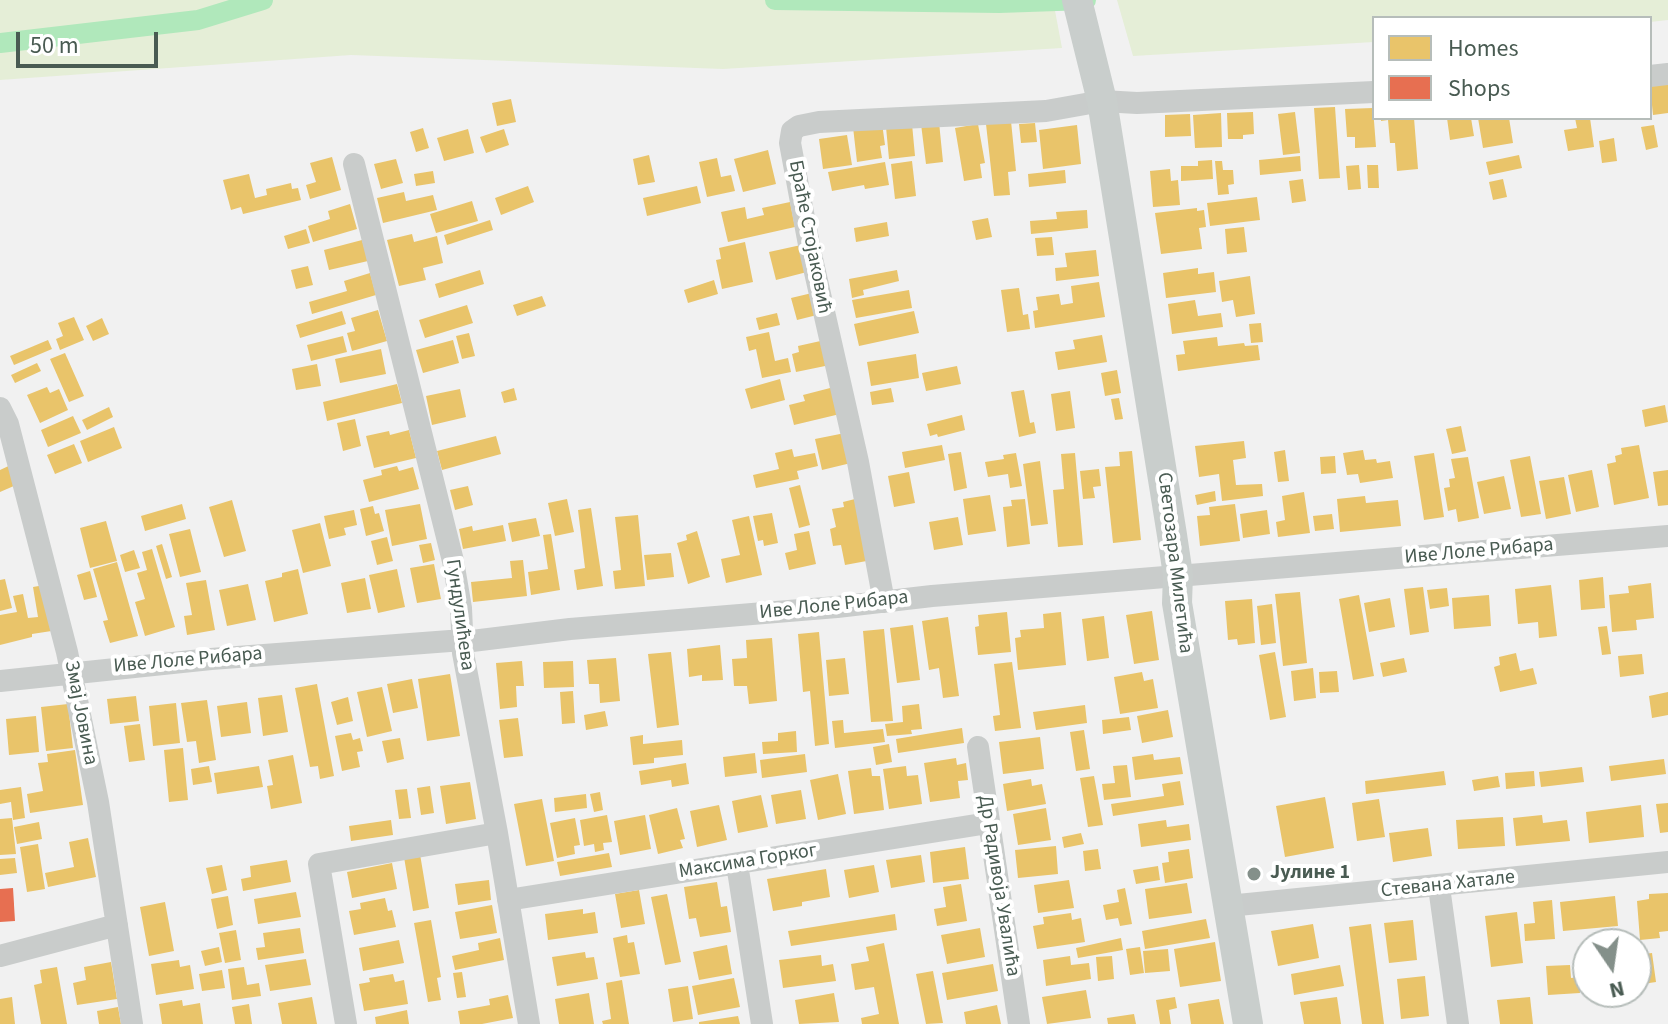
<!DOCTYPE html>
<html>
<head>
<meta charset="utf-8">
<style>
	body { margin:0 }
	#map { position:relative; width:1668px; height:1024px; overflow:hidden; background:#f1f1f1; font-family:"Source Sans 3",sans-serif }
	canvas { display:block }
	.legend { position:absolute; left:1372px; top:16px; width:280px; height:104px; box-sizing:border-box; background:#fff; border:2px solid #b6bdba; margin:0; padding:10px 14px; list-style:none; font-size:24px; color:#495b52 }
	.legend li { display:flex; align-items:center; gap:16px; height:40px }
	.legend b { width:40px; border:2px solid #b6bdba }
	.north { position:absolute; left:1572px; top:928px; width:80px; height:80px; box-sizing:border-box; background:#fff; border:2px solid #b6bdba; border-radius:50%; rotate:167deg; font-size:22px; font-weight:700; line-height:32px; text-align:center; color:#495b52 }
	.north::after { content:''; display:block; margin:auto; width:28px; height:36px; background:#84908a; clip-path:polygon(50% 0,100% 100%,50% 72%,0 100%) }
	.scale { position:absolute; left:16px; top:32px; width:142px; height:36px; box-sizing:border-box; border:4px solid #495b52; border-top:0; padding-left:10px; font-size:24px; line-height:28px; white-space:nowrap; color:#495b52; -webkit-text-stroke:6px #fff; paint-order:stroke }
</style>
</head>
<body>
<div id="map">
<canvas width="1668" height="1024"></canvas>
<ul class="legend">
<li><b style="height:22px;background:#e9c46a"></b>Homes</li>
<li><b style="height:22px;background:#e76f51"></b>Shops</li>
</ul>
<div class="north">N</div>
<div class="scale">50 m</div>
</div>
<script>
const c = document.querySelector('canvas').getContext('2d');
c.lineJoin = 'round';
function fillPath(path, color) {
  c.fillStyle = color;
  c.fill(path, 'evenodd');
}
function poly(rows) {
  const path = new Path2D();
  for (const r of rows) {
    path.moveTo(r[0], r[1]);
    for (let i = 2; i < r.length; i += 2) path.lineTo(r[i], r[i + 1]);
  }
  return path;
}
function stroke(path, color, width, dash) {
  c.strokeStyle = color;
  c.lineWidth = width;
  c.lineCap = dash ? 'butt' : 'round';
  c.setLineDash(dash || []);
  c.stroke(path);
}
function label(font, color, halo, rows, align = 'center') {
  c.font = font + ' "Source Sans 3",sans-serif';
  c.lineWidth = 8;
  c.setLineDash([]);
  c.textBaseline = 'middle';
  c.strokeStyle = halo;
  c.fillStyle = color;
  for (const [text, x, y, turn = 0] of rows) {
    c.save();
    c.translate(x, y);
    c.rotate((+turn || 0) * Math.PI / 180);
    c.textAlign = isNaN(turn) ? turn : align;
    if (halo) c.strokeText(text, 0, 0);
    c.fillText(text, 0, 0);
    c.restore();
  }
}
fillPath(poly([
	[0,0,1053,0,1062,48,723,69,351,55,0,80],
	[1117,0,1668,0,1668,20,1650,22,1650,18,1374,18,1374,42,1133,56]
]), '#e5eed7');
fillPath(poly([
	[1668,82,1668,113,1653,115,1650,85],
	[511,99,516,122,497,126,492,103],
	[1335,107,1340,178,1319,179,1314,108],
	[1373,108,1376,147,1355,148,1355,137,1347,137,1345,109],
	[1253,112,1254,134,1243,135,1243,139,1228,139,1227,113],
	[1295,112,1300,153,1283,155,1278,114],
	[1221,113,1222,147,1195,148,1193,115],
	[1190,114,1191,136,1165,137,1165,115],
	[1381,118,1414,118,1418,169,1397,171,1395,143,1390,143,1388,120,1381,121],
	[1447,118,1471,118,1474,136,1450,140],
	[1478,118,1509,118,1513,143,1483,148],
	[1575,118,1590,118,1594,147,1568,151,1564,130,1577,128],
	[1011,121,1016,171,1008,172,1010,195,994,196,986,124],
	[939,122,943,162,926,164,921,124],
	[882,123,885,145,880,146,882,158,857,162,853,127],
	[1035,123,1037,142,1021,143,1019,124],
	[912,124,915,156,889,159,886,127],
	[978,124,985,163,980,164,982,178,964,181,955,128],
	[1077,125,1081,164,1043,169,1039,130],
	[1654,125,1658,147,1646,150,1641,127],
	[423,128,429,148,416,152,410,132],
	[468,129,474,153,444,161,437,138],
	[504,129,509,145,486,153,480,137],
	[847,135,852,165,823,169,819,139],
	[1614,138,1617,161,1602,163,1599,141],
	[768,150,776,184,743,192,734,159],
	[649,155,655,182,638,185,633,159],
	[1519,155,1522,168,1489,175,1486,162],
	[1300,156,1301,171,1260,175,1259,160],
	[332,157,341,190,310,199,306,185,316,182,310,163],
	[717,158,721,177,731,175,735,191,707,197,699,162],
	[396,159,403,183,381,189,374,164],
	[1212,160,1213,179,1181,181,1181,166,1198,166,1198,161],
	[912,161,916,196,895,199,891,164],
	[1215,161,1222,161,1223,170,1233,170,1234,184,1228,185,1229,194,1218,195],
	[885,162,889,185,865,189,864,185,832,191,828,172],
	[1359,165,1361,189,1348,190,1346,166],
	[1367,165,1378,165,1379,188,1368,188],
	[1170,169,1171,181,1178,180,1180,205,1153,207,1150,171],
	[1065,170,1066,183,1029,187,1028,174],
	[433,171,435,183,416,186,414,174],
	[249,174,255,198,267,195,266,189,291,183,292,189,298,188,301,200,243,214,241,207,231,210,223,180],
	[1303,179,1306,201,1292,203,1289,181],
	[1503,179,1507,197,1493,200,1489,182],
	[528,186,534,202,501,215,495,198],
	[697,186,701,203,647,216,643,198],
	[404,192,406,201,433,195,437,210,383,223,377,198],
	[1257,197,1260,220,1210,226,1207,203],
	[472,201,478,221,436,233,430,214],
	[790,202,795,227,728,242,721,212,745,207,747,219,764,215,762,208],
	[350,204,357,229,313,242,308,226,330,219,328,211],
	[1197,208,1197,211,1204,210,1206,227,1199,228,1202,249,1161,254,1155,213],
	[1087,210,1088,228,1031,234,1030,221,1057,219,1056,212],
	[988,218,992,237,976,240,972,221],
	[490,220,493,230,447,245,444,235],
	[887,222,889,236,856,242,854,228],
	[1244,227,1247,252,1227,254,1225,229],
	[306,229,310,243,288,249,284,236],
	[412,234,414,242,437,236,443,263,423,268,426,280,399,286,387,240],
	[1052,237,1054,255,1037,256,1035,238],
	[362,240,368,261,329,270,324,250],
	[745,242,753,282,722,289,716,260,721,259,719,248],
	[801,245,807,272,776,280,769,252],
	[1096,250,1099,276,1056,281,1055,268,1067,267,1065,253],
	[308,266,313,285,296,289,291,270],
	[1198,268,1198,274,1214,272,1216,292,1166,298,1163,273],
	[480,270,484,284,439,298,435,284],
	[897,270,899,281,863,290,864,295,852,298,849,279],
	[370,273,376,295,312,314,309,302,347,291,344,281],
	[1250,276,1255,314,1236,317,1233,300,1222,302,1219,281],
	[714,280,718,294,688,303,684,290],
	[1099,282,1105,317,1035,328,1033,311,1038,310,1036,297,1059,294,1061,305,1073,303,1071,286],
	[1019,288,1023,315,1028,314,1030,329,1007,332,1001,290],
	[909,290,912,308,856,318,852,300],
	[812,293,817,315,797,320,791,298],
	[542,296,546,306,517,316,513,305],
	[1195,300,1198,316,1221,313,1223,327,1172,334,1168,304],
	[467,305,473,323,425,338,419,320],
	[378,310,387,341,352,351,347,333,355,331,351,318],
	[342,311,346,324,300,338,296,325],
	[914,311,919,333,859,346,854,324],
	[777,313,780,325,759,330,756,318],
	[74,317,84,340,60,350,56,339,63,336,58,323],
	[102,318,109,334,93,341,86,326],
	[1261,323,1263,342,1251,343,1249,324],
	[769,332,775,361,788,358,791,372,762,378,756,349,749,351,746,337],
	[469,333,475,356,462,359,456,336],
	[1102,335,1107,362,1058,370,1055,352,1075,349,1073,340],
	[343,336,347,352,311,361,307,345],
	[1217,337,1218,346,1244,343,1245,346,1258,345,1260,360,1178,371,1176,355,1185,354,1183,341],
	[48,340,52,349,14,365,10,356],
	[453,340,459,363,423,373,416,350],
	[825,340,830,365,796,372,792,354,799,352,798,346],
	[381,349,386,374,340,383,335,359],
	[65,353,84,396,69,402,50,359],
	[916,354,919,378,871,386,867,362],
	[37,363,41,371,15,383,11,375],
	[317,364,321,386,296,390,292,369],
	[957,366,961,384,926,391,922,373],
	[1117,370,1121,393,1105,396,1101,373],
	[780,379,785,400,751,409,745,389],
	[397,384,402,403,327,421,323,402],
	[47,387,50,393,59,389,68,410,40,423,27,395],
	[834,387,840,414,794,425,789,405,805,401,803,395],
	[514,388,517,400,504,403,501,392],
	[891,388,894,402,872,405,870,392],
	[460,389,466,417,432,425,426,396],
	[1024,390,1030,423,1034,422,1036,433,1019,437,1011,392],
	[1070,391,1075,428,1056,431,1051,394],
	[1119,398,1123,419,1115,420,1111,399],
	[1665,405,1668,422,1645,427,1642,410],
	[109,407,113,417,87,430,82,420],
	[962,415,965,430,938,437,937,434,930,436,927,424],
	[73,416,81,433,48,447,41,430],
	[355,419,361,446,343,451,337,423],
	[1461,426,1466,451,1452,454,1446,429],
	[114,427,122,448,88,462,80,441],
	[409,430,416,458,374,468,366,436,389,431,390,435],
	[845,433,851,463,822,470,815,439],
	[496,436,501,454,442,470,437,451],
	[1244,441,1246,458,1233,460,1236,485,1262,484,1263,496,1222,501,1219,474,1199,477,1195,446],
	[74,444,82,463,55,474,47,455],
	[942,445,945,460,905,468,902,452],
	[1639,445,1649,498,1614,505,1607,464,1616,462,1615,456,1622,454,1621,448],
	[792,449,794,457,815,453,818,466,797,471,799,479,756,488,753,475,779,469,775,453],
	[1285,450,1289,481,1278,482,1274,452],
	[1363,450,1365,460,1376,459,1377,463,1390,461,1393,478,1360,483,1358,474,1347,475,1343,453],
	[1132,451,1141,540,1113,543,1105,467,1120,466,1119,452],
	[961,452,967,488,954,491,948,454],
	[1016,453,1022,486,1010,488,1008,474,988,477,985,462,1004,459,1003,455],
	[1075,453,1083,545,1058,547,1053,490,1064,489,1061,454],
	[1434,453,1444,517,1424,520,1414,456],
	[1335,456,1336,473,1321,474,1320,457],
	[1530,456,1541,514,1521,517,1510,460],
	[1468,457,1479,518,1458,522,1456,509,1448,511,1444,488,1450,487,1449,479,1455,478,1451,459],
	[1040,461,1048,524,1031,526,1023,464],
	[15,463,23,482,0,492,0,470],
	[397,466,399,471,413,467,419,489,369,502,363,480,382,475,381,470],
	[1099,469,1101,486,1093,487,1095,498,1083,499,1080,471],
	[1592,470,1599,507,1576,512,1568,475],
	[1668,470,1668,505,1658,506,1653,472],
	[909,472,915,503,894,507,888,476],
	[1504,476,1511,509,1484,514,1477,482],
	[1564,477,1571,514,1546,519,1539,481],
	[800,485,810,525,799,528,789,488],
	[468,486,473,505,455,510,450,490],
	[1215,491,1216,501,1197,505,1195,495],
	[1304,492,1310,533,1278,537,1276,522,1285,520,1282,496],
	[990,495,996,531,968,535,963,499],
	[1365,496,1366,503,1398,500,1401,526,1340,532,1337,499],
	[859,498,872,560,845,565,841,545,833,546,830,529,836,527,832,509,844,507,843,502],
	[567,499,574,532,555,536,548,503],
	[1025,499,1030,544,1007,547,1003,507,1012,506,1011,500],
	[232,500,246,551,224,557,209,507],
	[182,504,186,519,145,531,141,516],
	[420,504,427,539,392,546,385,510],
	[1235,504,1240,541,1200,546,1197,516,1210,515,1209,507],
	[373,506,375,514,379,513,384,531,366,536,360,509],
	[591,508,603,586,577,590,574,570,585,568,578,510],
	[354,510,357,525,344,528,346,535,329,539,324,516],
	[1267,510,1270,534,1243,538,1240,514],
	[772,513,778,543,764,546,763,540,758,541,753,516],
	[1332,514,1334,529,1315,531,1313,516],
	[638,515,645,586,615,589,613,571,621,570,615,517],
	[749,516,762,575,726,583,721,559,740,555,732,520],
	[958,517,963,545,934,550,929,522],
	[536,518,540,536,512,542,508,523],
	[106,521,117,561,90,568,80,528],
	[320,523,331,566,303,573,292,530],
	[503,525,506,541,463,549,459,529,472,526,473,531],
	[190,529,201,572,180,577,169,534],
	[697,531,710,577,688,584,677,543,687,540,686,535],
	[809,531,816,564,789,570,785,553,797,550,794,534],
	[551,534,560,590,531,595,528,572,548,569,543,535],
	[387,537,393,561,377,565,371,541],
	[431,543,435,560,423,563,419,545],
	[162,544,172,577,166,579,156,546],
	[152,549,175,627,145,636,135,602,145,599,137,573,147,570,142,552],
	[134,550,140,568,125,572,120,555],
	[671,553,674,577,647,580,644,555],
	[523,560,527,596,473,602,471,582,512,578,510,561],
	[117,562,138,636,110,643,103,621,108,620,93,569],
	[434,564,441,599,417,603,410,568],
	[298,569,308,614,274,622,265,581,282,577,282,573],
	[397,569,405,607,378,613,369,575],
	[90,571,97,597,84,600,77,575],
	[1603,577,1605,608,1581,610,1579,580],
	[365,578,371,609,347,613,341,583],
	[5,579,12,608,0,611,0,580],
	[206,580,215,630,187,635,184,616,192,615,186,583],
	[1651,583,1654,618,1636,620,1637,630,1612,632,1609,595,1629,593,1628,586],
	[50,584,58,630,32,634,32,637,0,645,0,615,17,612,13,596,23,594,28,618,38,617,33,587],
	[248,584,256,620,227,626,219,590],
	[1551,585,1557,636,1539,638,1538,622,1518,624,1515,589],
	[1423,587,1429,632,1410,635,1404,589],
	[1447,588,1449,606,1430,609,1427,590],
	[1300,592,1307,663,1283,666,1275,594],
	[1359,595,1374,676,1353,680,1339,599],
	[1489,595,1491,626,1454,629,1452,598],
	[1390,598,1395,627,1369,632,1364,603],
	[1252,599,1255,643,1238,645,1237,639,1228,640,1225,601],
	[1272,604,1276,643,1261,645,1257,606],
	[1152,611,1159,660,1134,664,1126,615],
	[1007,612,1011,652,978,655,975,627,979,626,978,615],
	[1061,612,1066,665,1018,670,1015,638,1021,637,1020,630,1044,628,1043,614],
	[1104,616,1109,658,1087,661,1082,619],
	[948,617,959,696,943,698,939,668,929,670,922,621],
	[913,625,920,680,897,683,890,628],
	[1607,626,1611,654,1602,655,1598,627],
	[884,629,893,721,871,722,863,631],
	[819,632,829,744,815,746,810,691,803,692,798,634],
	[772,638,777,701,749,704,747,686,734,686,732,659,747,658,746,640],
	[720,645,723,680,702,681,702,675,689,677,687,649],
	[671,652,679,725,657,728,648,654],
	[1275,652,1286,717,1270,720,1259,655],
	[1516,653,1520,671,1533,668,1537,684,1500,692,1494,667,1500,665,1499,657],
	[1642,654,1644,674,1620,677,1618,656],
	[616,658,620,701,600,703,599,684,589,684,587,660],
	[845,658,849,694,829,696,826,660],
	[1404,658,1407,672,1383,677,1380,663],
	[522,661,524,686,516,686,517,707,500,709,496,663],
	[573,661,574,687,544,688,543,662],
	[1012,662,1021,728,995,731,993,716,1000,715,994,664],
	[1313,668,1316,698,1294,701,1291,671],
	[1337,671,1339,692,1320,693,1319,672],
	[1142,672,1144,681,1153,679,1158,708,1120,714,1114,677],
	[450,674,460,736,427,741,418,679],
	[412,679,418,708,393,713,387,684],
	[317,684,334,776,320,779,318,766,310,767,295,688],
	[382,687,392,731,367,737,357,692],
	[573,691,575,723,562,724,560,692],
	[1668,692,1668,715,1652,718,1649,696],
	[282,695,288,732,263,736,258,698],
	[136,696,139,721,110,724,107,699],
	[348,697,353,721,337,725,331,702],
	[207,700,216,760,199,763,196,741,187,742,181,703],
	[247,702,251,733,221,737,217,706],
	[176,703,180,743,153,746,149,706],
	[68,704,73,748,46,751,41,707],
	[919,704,922,729,911,730,912,734,887,736,885,724,903,722,902,706],
	[1085,705,1087,723,1036,730,1033,712],
	[1168,710,1173,737,1142,743,1137,716],
	[605,711,608,726,586,730,584,715],
	[36,716,39,752,9,755,6,719],
	[1129,717,1131,730,1103,734,1102,720],
	[518,718,523,756,504,758,499,720],
	[843,720,844,733,883,729,885,742,835,748,832,721],
	[140,724,145,760,129,762,124,726],
	[962,728,964,743,898,753,896,739],
	[1084,730,1090,769,1076,771,1070,732],
	[796,731,797,752,763,754,762,742,778,741,778,733],
	[351,733,353,740,360,738,363,751,357,752,360,767,342,771,335,736],
	[643,735,643,744,682,740,683,755,654,758,654,763,633,765,630,737],
	[1040,737,1044,769,1003,774,999,742],
	[400,738,404,759,387,763,382,741],
	[889,744,892,762,876,765,873,747],
	[183,748,188,800,169,802,164,750],
	[75,750,83,805,30,813,27,794,43,791,38,763,48,762,47,754],
	[755,753,757,773,725,777,723,757],
	[805,754,807,772,762,778,760,760],
	[1153,754,1154,760,1180,757,1183,774,1135,780,1132,757],
	[293,755,302,803,271,809,267,786,273,785,268,760],
	[956,758,957,765,966,763,968,780,958,781,960,798,930,802,924,763],
	[1664,759,1666,774,1611,781,1609,766],
	[686,763,689,784,672,787,671,780,641,785,639,771],
	[1127,765,1131,797,1104,800,1102,784,1115,783,1113,766],
	[209,766,212,782,193,785,191,769],
	[259,766,263,787,217,794,214,773],
	[906,766,907,776,918,775,922,804,889,809,883,769],
	[1582,767,1584,782,1541,787,1539,772],
	[871,768,872,776,880,776,884,810,854,814,848,771],
	[1444,771,1446,785,1366,794,1365,781],
	[1534,771,1535,786,1506,789,1505,773],
	[838,774,846,814,818,820,810,780],
	[1094,776,1103,825,1088,827,1080,778],
	[1498,776,1500,787,1474,791,1472,780],
	[1031,779,1032,786,1042,784,1046,804,1007,811,1003,784],
	[1180,781,1184,805,1113,816,1111,804,1164,796,1162,784],
	[470,782,476,819,446,824,440,786],
	[430,786,434,813,421,815,417,788],
	[21,787,25,818,13,820,11,802,0,804,0,790],
	[407,789,411,818,399,819,395,790],
	[801,790,806,819,776,824,771,795],
	[600,792,603,810,594,812,590,794],
	[586,794,587,808,555,812,554,798],
	[761,795,768,827,738,833,732,801],
	[1325,797,1334,848,1285,857,1276,806],
	[542,799,554,861,526,866,514,804],
	[1379,799,1385,837,1357,841,1352,803],
	[1668,803,1668,832,1660,833,1656,804],
	[719,805,727,840,697,847,690,811],
	[1641,805,1644,837,1589,843,1586,812],
	[677,808,685,839,680,840,683,848,658,854,649,815],
	[1046,808,1051,840,1018,845,1013,814],
	[607,815,612,842,603,843,604,850,595,852,594,844,584,846,580,820],
	[645,815,651,849,620,855,614,821],
	[1542,815,1543,823,1567,820,1570,841,1516,846,1513,818],
	[1503,817,1505,846,1458,849,1456,820],
	[12,818,16,854,0,855,0,819],
	[575,818,580,845,574,846,575,854,557,858,550,823],
	[391,820,393,835,351,841,349,826],
	[1166,820,1167,827,1189,824,1191,840,1141,847,1138,824],
	[39,822,42,839,17,844,14,827],
	[1428,828,1432,856,1393,862,1389,833],
	[1081,833,1084,844,1064,848,1062,837],
	[88,838,96,877,48,887,45,873,74,867,69,842],
	[38,844,45,889,27,892,20,847],
	[1056,846,1058,874,1018,878,1015,850],
	[965,847,969,879,933,883,930,852],
	[1098,849,1101,869,1085,871,1083,851],
	[1189,849,1193,878,1165,883,1162,863,1169,862,1168,852],
	[609,853,612,867,560,876,557,862],
	[420,854,429,908,413,911,404,857],
	[921,855,925,882,891,888,886,860],
	[15,858,17,873,0,875,0,859],
	[287,860,291,882,243,891,241,879,251,877,250,866],
	[392,863,397,889,352,898,347,872],
	[222,865,227,890,212,894,206,868],
	[874,865,879,892,849,898,844,870],
	[1158,866,1160,880,1136,884,1133,870],
	[826,869,830,897,802,902,802,906,773,911,767,879],
	[489,880,491,900,458,905,455,884],
	[1069,880,1074,908,1038,913,1034,885],
	[717,882,721,907,727,906,731,932,700,937,696,918,689,919,684,887],
	[1187,883,1192,913,1149,919,1145,889],
	[961,884,967,921,937,926,934,909,946,907,943,887],
	[1125,888,1132,924,1120,926,1118,918,1106,920,1103,905,1119,902,1117,890],
	[639,890,645,924,621,928,615,894],
	[296,892,301,917,258,924,254,899],
	[1668,893,1668,931,1659,932,1660,938,1640,940,1637,901,1649,899,1649,894],
	[667,894,681,962,665,965,651,897],
	[228,896,233,925,217,929,211,899],
	[1615,896,1618,926,1563,931,1560,902],
	[385,898,388,911,392,910,396,927,354,935,349,911,361,909,360,903],
	[1552,900,1555,939,1525,941,1524,924,1535,923,1533,902],
	[165,902,174,951,149,956,140,907],
	[492,905,497,933,460,939,455,912],
	[583,909,583,914,595,912,598,933,548,940,545,914],
	[1517,912,1523,963,1491,967,1485,916],
	[1071,913,1072,920,1081,918,1085,942,1037,949,1033,926,1044,924,1043,917],
	[895,914,897,930,791,946,788,931],
	[1206,919,1210,938,1145,949,1142,931],
	[431,920,441,977,437,978,441,1000,428,1002,414,923],
	[1413,920,1417,960,1389,963,1384,923],
	[1313,924,1319,958,1278,966,1271,931],
	[1371,924,1384,1024,1362,1024,1349,927],
	[300,928,304,953,258,960,256,948,265,947,263,933],
	[980,928,985,957,947,964,941,935],
	[236,930,241,960,225,963,219,933],
	[627,935,628,943,634,942,640,974,620,977,613,938],
	[500,938,504,960,455,970,452,956,479,950,478,943],
	[1121,938,1123,950,1078,958,1076,948],
	[399,940,404,963,363,971,359,948],
	[1215,942,1221,981,1180,987,1174,949],
	[884,943,899,1024,862,1024,861,1018,879,1014,874,987,855,990,851,964,869,961,866,947],
	[727,945,732,974,699,980,693,952],
	[219,947,222,962,205,966,201,951],
	[1140,947,1144,973,1130,975,1126,949],
	[1168,949,1170,971,1145,973,1143,951],
	[585,952,586,958,594,957,598,979,557,986,552,957],
	[1652,953,1656,982,1636,985,1636,955],
	[821,955,822,966,833,964,836,981,783,988,779,960],
	[1070,956,1071,965,1089,963,1091,979,1046,986,1043,960],
	[1112,956,1114,979,1098,981,1096,957],
	[306,959,311,985,270,991,265,965],
	[179,960,180,967,190,965,194,989,156,995,151,964],
	[111,962,117,999,77,1005,73,983,86,980,84,967],
	[993,964,998,991,947,1000,942,973],
	[1340,965,1344,986,1294,995,1291,974],
	[1570,965,1571,978,1579,977,1580,993,1548,995,1546,966],
	[57,967,67,1024,41,1024,34,985,42,983,40,970],
	[244,967,247,985,259,983,261,996,232,1000,228,969],
	[222,970,225,988,202,991,199,974],
	[933,971,943,1023,926,1024,916,974],
	[462,972,466,997,457,998,453,973],
	[393,974,395,982,404,980,408,1004,364,1011,359,984,370,982,369,978],
	[1425,976,1429,1016,1401,1019,1397,979],
	[734,978,740,1007,698,1015,692,986],
	[622,980,629,1024,603,1024,602,1021,611,1019,606,983],
	[688,986,693,1019,673,1022,668,989],
	[1086,990,1091,1018,1047,1024,1042,997],
	[589,993,594,1024,559,1024,555,999],
	[834,993,839,1022,799,1024,795,1000],
	[508,995,513,1018,482,1024,460,1024,458,1011,490,1005,489,999],
	[12,997,15,1024,0,1024,0,999],
	[312,997,317,1024,282,1024,278,1003],
	[1175,997,1177,1008,1169,1010,1171,1024,1160,1024,1156,1000],
	[1337,997,1341,1024,1304,1024,1300,1002],
	[1530,997,1533,1024,1500,1024,1497,1000],
	[1219,999,1224,1024,1191,1024,1188,1004],
	[182,1000,183,1006,200,1003,203,1024,162,1024,159,1004],
	[249,1004,252,1024,235,1024,232,1007],
	[997,1005,1001,1024,966,1024,964,1012],
	[118,1007,121,1024,99,1024,97,1011],
	[407,1010,409,1024,376,1024,375,1017],
	[1134,1014,1136,1024,1108,1024,1107,1018],
	[738,1016,740,1024,699,1024,699,1022]
]), '#e9c46a');
fillPath(poly([
	[13,888,15,921,0,922,0,889]
]), '#e76f51');
stroke(poly([
	[775,0,999,3,1086,0],
	[0,43,198,20,263,0]
]), '#b0e8bb', 20);
stroke(poly([
	[1650,76,1668,74],
	[354,164,453,561,461,608,463,653,497,833,529,1024],
	[0,408,8,424,67,652,98,802,132,1024],
	[884,602,858,462,810,250,790,143,792,131,799,126,819,122,1046,111,1102,101,1137,103,1374,92],
	[0,681,211,659,463,640,472,641,570,629,837,607,932,596,1668,536],
	[978,747,1019,1024],
	[737,864,762,1024],
	[1439,887,1458,1024],
	[508,900,988,823],
	[1228,906,1668,862],
	[0,956,117,925],
	[346,1024,319,864,497,833]
]), '#c9cccb', 22);
stroke(poly([
	[1077,0,1102,101,1172,535,1178,575,1177,603,1248,1024]
]), '#c9cecc', 30);
for (const [x, y, r, color] of [
	[1254,874,8,"#84908a"]
]) {
  const dot = new Path2D();
  dot.arc(x, y, r, 0, 2 * Math.PI);
  c.fillStyle = color;
  c.fill(dot);
  stroke(dot, '#fff', 3);
}
label('20px', '#495b52', '#fff', [
	["Браће Стојаковић",809,237,79],
	["Иве Лоле Рибара",1479,552,-5],
	["Светозара Милетића",1174,563,83],
	["Иве Лоле Рибара",834,606,-6],
	["Гундулићева",459,615,82],
	["Иве Лоле Рибара",188,661,-5],
	["Змај Јовина",80,713,79],
	["Максима Горког",748,862,-9],
	["Стевана Хатале",1448,885,-6],
	["Др Радивоја Увалића",998,886,81]
]);
label('bold 20px', '#495b52', '#fff', [
	["Јулине 1",1270,874]
], 'left');
</script>
</body>
</html>
